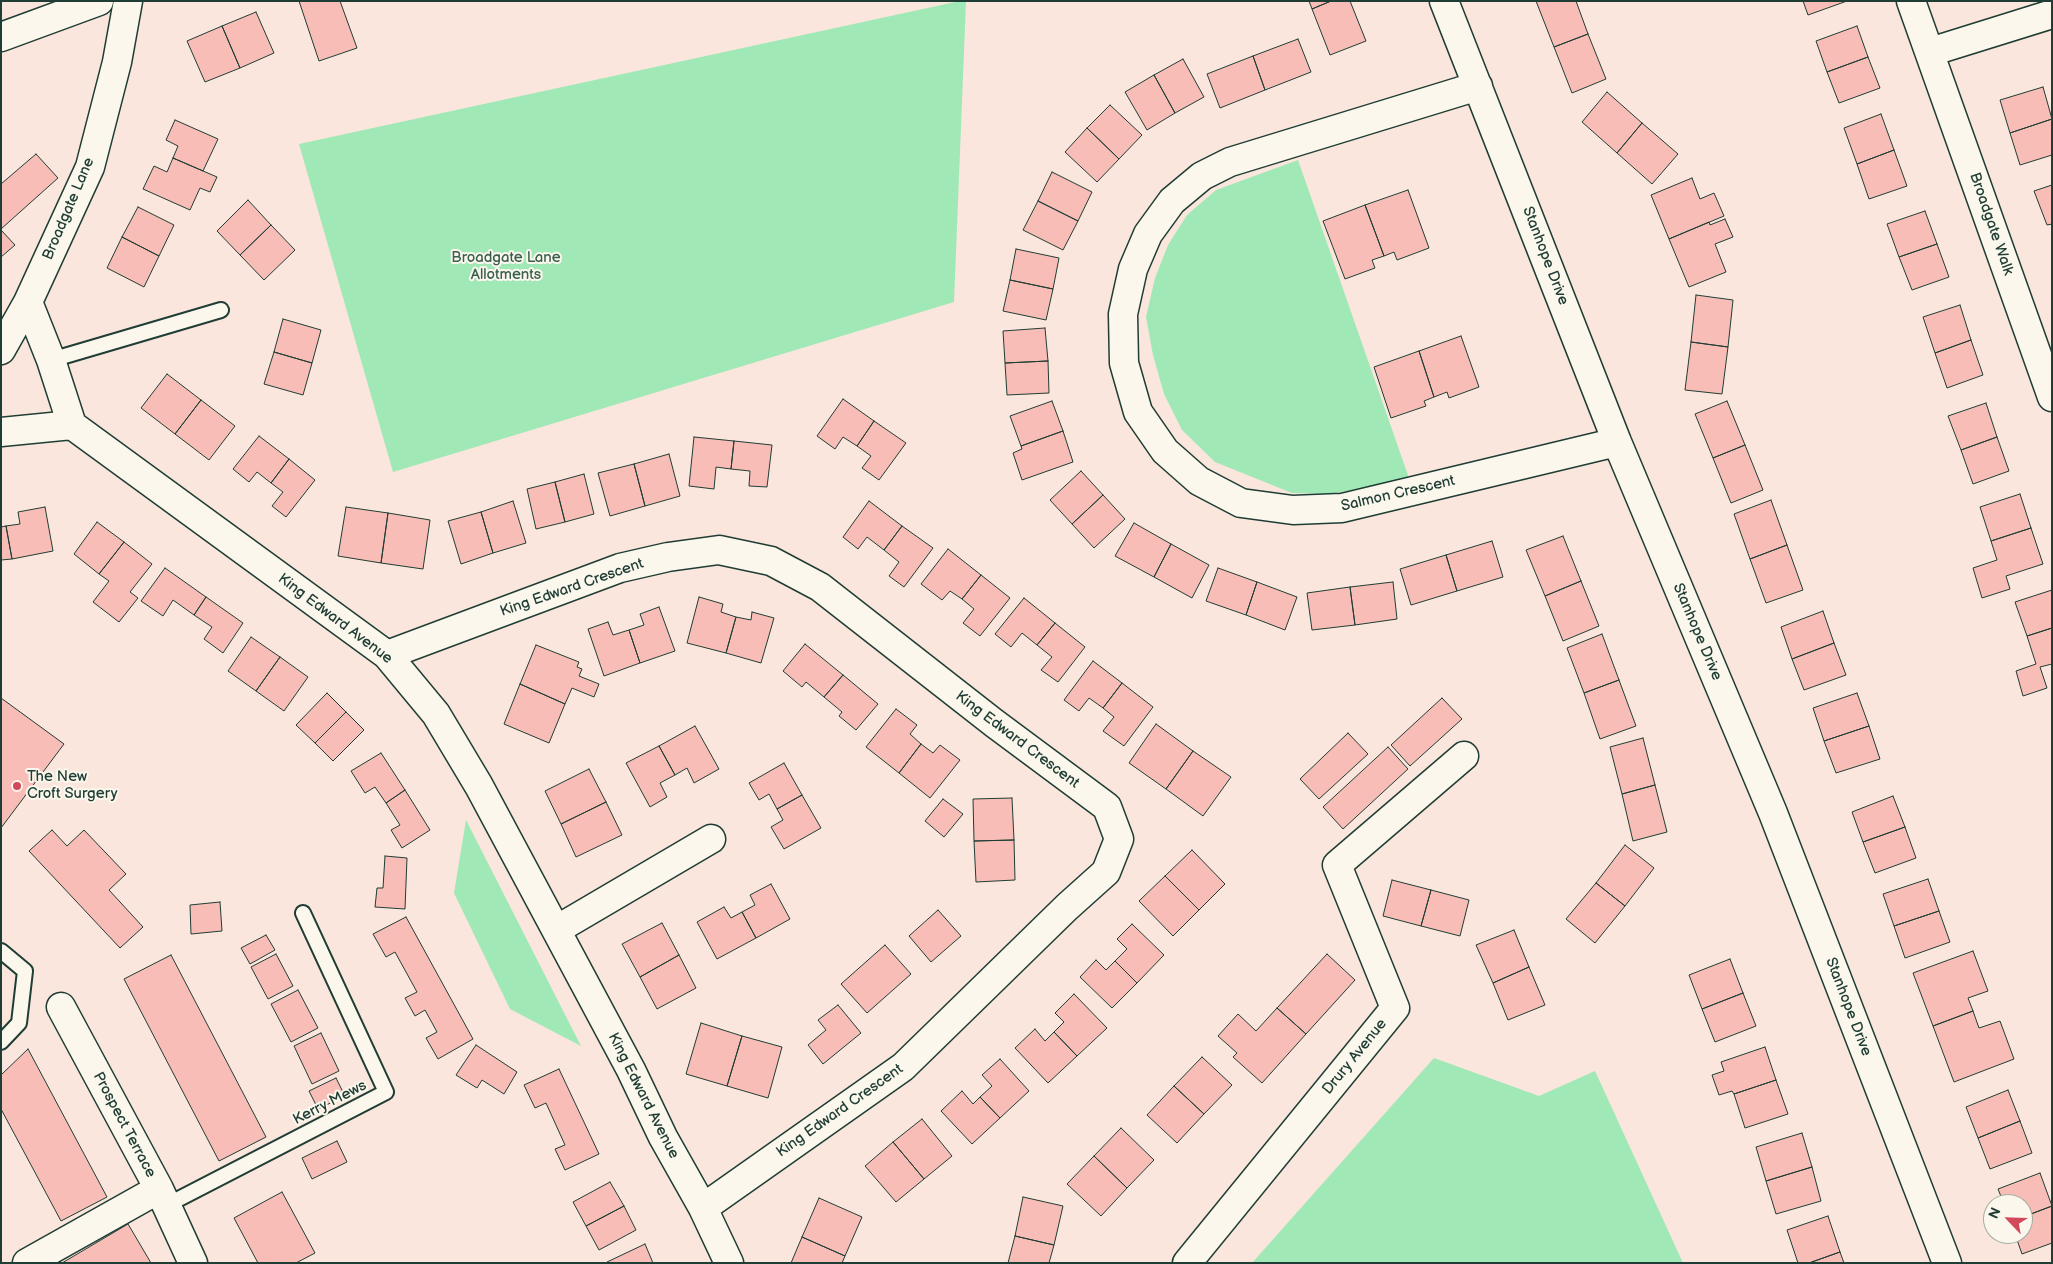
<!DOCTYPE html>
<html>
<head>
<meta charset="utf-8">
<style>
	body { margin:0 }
	#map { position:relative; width:2053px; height:1264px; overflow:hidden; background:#fae6dc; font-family:"Balsamiq Sans",sans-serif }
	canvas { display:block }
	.frame { position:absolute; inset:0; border:2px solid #1f3d34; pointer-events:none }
	.north { position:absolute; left:1983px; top:1194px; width:50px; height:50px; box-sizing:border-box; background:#fbf7ec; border:1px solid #a3ada2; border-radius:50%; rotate:294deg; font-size:14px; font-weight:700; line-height:20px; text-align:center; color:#1f3d34 }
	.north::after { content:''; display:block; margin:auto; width:18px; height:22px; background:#d1495b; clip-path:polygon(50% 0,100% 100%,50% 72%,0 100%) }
</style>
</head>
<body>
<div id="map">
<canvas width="2053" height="1264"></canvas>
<div class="frame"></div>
<div class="north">N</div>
</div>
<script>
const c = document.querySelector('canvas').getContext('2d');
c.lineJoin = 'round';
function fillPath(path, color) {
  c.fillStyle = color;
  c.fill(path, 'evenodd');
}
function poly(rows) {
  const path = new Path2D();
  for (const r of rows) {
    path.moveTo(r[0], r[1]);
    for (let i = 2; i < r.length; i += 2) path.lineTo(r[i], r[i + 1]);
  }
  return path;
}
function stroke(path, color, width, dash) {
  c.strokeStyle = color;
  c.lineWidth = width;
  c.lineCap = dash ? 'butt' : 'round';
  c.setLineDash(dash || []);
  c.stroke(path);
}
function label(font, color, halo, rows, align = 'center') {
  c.font = font + ' "Balsamiq Sans",sans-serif';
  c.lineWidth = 4;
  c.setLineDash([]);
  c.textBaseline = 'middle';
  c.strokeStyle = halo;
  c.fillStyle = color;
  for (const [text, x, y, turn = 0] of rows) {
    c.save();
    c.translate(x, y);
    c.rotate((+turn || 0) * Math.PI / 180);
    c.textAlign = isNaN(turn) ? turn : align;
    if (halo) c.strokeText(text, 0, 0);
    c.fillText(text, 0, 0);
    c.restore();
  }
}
fillPath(poly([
	[960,1,966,1,954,302,393,472,299,144],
	[1298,160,1410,481,1328,494,1292,493,1215,462,1182,430,1164,394,1153,355,1146,317,1155,278,1168,245,1187,215,1216,190],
	[466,820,581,1046,510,1009,454,893],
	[1434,1058,1539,1096,1595,1071,1683,1263,1252,1263]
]), '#a0e8b6');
const building = poly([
	[299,1,340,1,357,48,319,61,299,1],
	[1309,1,1331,1,1312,9,1309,1],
	[1331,1,1350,1,1366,41,1330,55,1312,9,1331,1],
	[1536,1,1576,1,1588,34,1554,47,1536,1],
	[1803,1,1847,1,1808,15,1803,1],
	[256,12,274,53,240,68,222,26,256,12],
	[222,26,240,68,205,82,187,41,222,26],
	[1857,26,1868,57,1827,72,1816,41,1857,26],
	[1588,34,1606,79,1572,93,1554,47,1588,34],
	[1298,39,1311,72,1265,90,1253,56,1298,39],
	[1253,56,1265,90,1220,108,1207,74,1253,56],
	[1868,57,1880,88,1839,103,1827,72,1868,57],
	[1183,59,1204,97,1175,113,1154,75,1183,59],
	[1154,75,1175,113,1147,130,1125,92,1154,75],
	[2043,87,2052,119,2010,133,2000,100,2043,87],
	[1607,92,1642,123,1617,153,1582,122,1607,92],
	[1110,105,1142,135,1119,159,1087,128,1110,105],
	[1881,114,1894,150,1857,164,1844,128,1881,114],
	[2052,119,2052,155,2020,165,2010,133,2052,119],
	[175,120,218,139,203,171,173,158,178,146,166,140,175,120],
	[1642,123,1678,154,1652,184,1617,153,1642,123],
	[1087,128,1119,159,1097,182,1065,152,1087,128],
	[1894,150,1907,186,1869,199,1857,164,1894,150],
	[36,154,58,178,1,229,1,184,36,154],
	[173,158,217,177,210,192,200,188,190,210,143,189,154,166,167,172,173,158],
	[1052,172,1092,192,1078,221,1038,201,1052,172],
	[1692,178,1700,199,1714,193,1724,216,1669,239,1651,195,1692,178],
	[2052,185,2052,224,2047,225,2034,191,2052,185],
	[1408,190,1429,248,1397,260,1394,252,1384,256,1365,205,1408,190],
	[248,200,271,225,240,255,217,231,248,200],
	[1038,201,1078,221,1063,250,1023,230,1038,201],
	[1365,205,1384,256,1372,260,1375,268,1345,279,1323,221,1365,205],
	[138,207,174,225,159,256,122,237,138,207],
	[1925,211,1937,244,1899,257,1887,224,1925,211],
	[1725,219,1733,237,1715,244,1726,272,1689,287,1669,239,1709,222,1710,225,1725,219],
	[271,225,295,250,264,280,240,255,271,225],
	[1,230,15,245,1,257,1,230],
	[122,237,159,256,144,287,107,268,122,237],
	[1937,244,1949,277,1912,290,1899,257,1937,244],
	[1016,249,1059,258,1053,289,1010,280,1016,249],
	[1010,280,1053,289,1046,320,1003,311,1010,280],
	[1696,295,1733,300,1728,347,1691,342,1696,295],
	[1960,305,1971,340,1935,353,1923,317,1960,305],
	[283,319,321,330,312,363,274,352,283,319],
	[1045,328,1048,361,1005,363,1003,331,1045,328],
	[1461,336,1479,387,1449,398,1447,392,1434,397,1419,351,1461,336],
	[1971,340,1983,375,1947,388,1935,353,1971,340],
	[1691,342,1728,347,1722,394,1685,390,1691,342],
	[1419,351,1434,397,1424,401,1426,406,1391,418,1374,367,1419,351],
	[274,352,312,363,303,395,264,384,274,352],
	[1048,361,1049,393,1007,395,1005,363,1048,361],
	[167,374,201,400,175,434,141,408,167,374],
	[843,399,874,421,857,446,843,437,835,449,817,436,843,399],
	[201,400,235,426,209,460,175,434,201,400],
	[1052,401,1063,431,1021,446,1010,416,1052,401],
	[1727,401,1745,445,1713,458,1695,414,1727,401],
	[1986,403,1997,437,1961,450,1948,416,1986,403],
	[874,421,906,443,879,480,862,468,871,456,857,446,874,421],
	[1063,431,1073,462,1022,480,1013,453,1022,449,1021,446,1063,431],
	[259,436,289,459,271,483,257,472,249,482,233,469,259,436],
	[694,437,734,441,731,469,716,467,714,489,689,486,694,437],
	[1997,437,2009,471,1973,484,1961,450,1997,437],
	[734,441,772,445,767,487,749,486,750,471,731,469,734,441],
	[1745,445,1763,490,1731,503,1713,458,1745,445],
	[669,454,680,496,645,506,634,464,669,454],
	[289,459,315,480,286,517,272,506,283,492,271,483,289,459],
	[634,464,645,506,610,516,598,473,634,464],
	[1081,471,1103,495,1072,524,1050,500,1081,471],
	[584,474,594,514,565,522,555,482,584,474],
	[555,482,565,522,536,529,527,489,555,482],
	[2020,494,2031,528,1991,541,1980,507,2020,494],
	[1103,495,1125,519,1094,548,1072,524,1103,495],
	[1771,500,1787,545,1750,559,1734,514,1771,500],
	[513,501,526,543,493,553,481,512,513,501],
	[869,501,902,526,884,550,867,537,858,549,843,537,869,501],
	[45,507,53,551,12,559,6,526,20,524,18,512,45,507],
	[346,507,388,513,381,563,338,556,346,507],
	[481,512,493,553,461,564,448,521,481,512],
	[388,513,430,520,423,569,381,563,388,513],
	[97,522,124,542,99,574,74,554,97,522],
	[1134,523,1171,544,1154,577,1115,556,1134,523],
	[6,526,12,559,1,560,1,527,6,526],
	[902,526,933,548,904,587,889,576,899,562,884,550,902,526],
	[2031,528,2043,564,2006,576,2010,589,1982,598,1973,568,1997,560,1991,541,2031,528],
	[1563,536,1581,581,1545,596,1526,550,1563,536],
	[1492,541,1503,577,1457,591,1446,555,1492,541],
	[124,542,152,564,130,592,138,598,119,622,93,602,109,581,99,574,124,542],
	[1171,544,1209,565,1192,598,1154,577,1171,544],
	[1787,545,1803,590,1766,603,1750,559,1787,545],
	[948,549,981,575,962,599,950,591,942,600,921,584,948,549],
	[1446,555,1457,591,1411,605,1400,569,1446,555],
	[165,568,206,597,194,615,173,600,163,616,141,601,165,568],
	[1218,568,1257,582,1246,615,1206,601,1218,568],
	[981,575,1010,598,980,636,963,623,974,609,962,599,981,575],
	[1581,581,1599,626,1563,641,1545,596,1581,581],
	[1257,582,1297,597,1285,630,1246,615,1257,582],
	[1393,582,1397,619,1355,625,1350,587,1393,582],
	[1350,587,1355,625,1312,630,1307,593,1350,587],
	[2052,590,2052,628,2027,636,2015,602,2052,590],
	[206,597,243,623,223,653,204,639,212,627,194,615,206,597],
	[699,597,723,604,721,612,736,617,726,653,687,643,699,597],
	[1024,598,1055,623,1037,645,1022,633,1011,647,995,634,1024,598],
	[659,607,675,651,640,663,629,630,644,625,640,614,659,607],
	[1823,611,1834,643,1792,659,1781,627,1823,611],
	[752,612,774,618,761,663,726,653,736,617,751,620,752,612],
	[608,622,613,635,629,630,640,663,604,676,588,629,608,622],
	[1055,623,1085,647,1058,682,1041,670,1052,657,1037,645,1055,623],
	[2052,628,2052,664,2040,667,2047,688,2023,696,2016,671,2036,664,2027,636,2052,628],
	[1602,634,1619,680,1584,693,1567,648,1602,634],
	[251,637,280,657,256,691,228,671,251,637],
	[1834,643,1846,675,1804,690,1792,659,1834,643],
	[805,644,843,675,824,697,806,682,802,687,783,671,805,644],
	[536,645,579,662,577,667,582,669,579,676,599,684,594,697,572,688,565,704,520,684,536,645],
	[280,657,308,677,284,711,256,691,280,657],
	[1093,661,1122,683,1103,708,1089,698,1079,711,1064,700,1093,661],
	[843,675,878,704,856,730,839,716,842,712,824,697,843,675],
	[1619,680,1636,726,1600,739,1584,693,1619,680],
	[1122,683,1153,707,1124,746,1103,731,1114,717,1103,708,1122,683],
	[520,684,565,704,549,743,504,724,520,684],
	[327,693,346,712,315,743,296,725,327,693],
	[1857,693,1869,726,1824,741,1813,708,1857,693],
	[1,698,64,744,1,828,1,698],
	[1442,698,1462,719,1410,766,1391,745,1442,698],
	[896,709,917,725,910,734,921,744,899,773,866,747,896,709],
	[346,712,364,730,333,761,315,743,346,712],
	[1156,724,1193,751,1166,789,1129,763,1156,724],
	[695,726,719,769,694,783,687,768,675,775,659,746,695,726],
	[1869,726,1880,759,1836,773,1824,741,1869,726],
	[1348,733,1368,754,1319,799,1300,779,1348,733],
	[1643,738,1655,785,1622,794,1610,747,1643,738],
	[921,744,933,753,940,745,960,760,930,798,899,773,921,744],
	[659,746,675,775,660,783,667,797,650,807,626,763,659,746],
	[1388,747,1408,769,1343,829,1323,807,1388,747],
	[1193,751,1231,777,1203,816,1166,789,1193,751],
	[381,753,405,790,386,803,375,787,365,793,351,771,381,753],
	[784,763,802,795,777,809,769,794,759,800,749,783,784,763],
	[589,769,606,802,561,824,545,791,589,769],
	[1655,785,1667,832,1633,841,1622,794,1655,785],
	[405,790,430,830,402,848,391,830,400,825,386,803,405,790],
	[802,795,821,828,784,849,771,827,783,820,777,809,802,795],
	[1893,796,1905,827,1863,842,1852,812,1893,796],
	[1012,798,1014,840,974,841,973,799,1012,798],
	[943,799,963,814,944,837,925,821,943,799],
	[606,802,622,835,576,857,561,824,606,802],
	[1905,827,1916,858,1875,873,1863,842,1905,827],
	[52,830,67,846,84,830,126,874,109,890,143,927,120,948,29,851,52,830],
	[1014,840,1015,880,976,882,974,841,1014,840],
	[1625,845,1654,868,1625,906,1596,883,1625,845],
	[1192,850,1225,884,1199,910,1165,876,1192,850],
	[385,856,407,858,405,909,375,907,377,888,383,888,385,856],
	[1165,876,1199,910,1173,936,1139,901,1165,876],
	[1928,879,1939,911,1894,926,1883,894,1928,879],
	[1392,880,1431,890,1421,926,1383,916,1392,880],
	[1596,883,1625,906,1595,943,1566,919,1596,883],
	[771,884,790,919,756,938,742,912,755,905,750,895,771,884],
	[1431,890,1469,900,1460,936,1421,926,1431,890],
	[220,902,222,931,191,934,190,905,220,902],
	[724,907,731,918,742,912,756,938,717,959,697,922,724,907],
	[938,910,961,936,931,962,909,936,938,910],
	[1939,911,1950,942,1905,958,1894,926,1939,911],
	[406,917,473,1039,438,1059,426,1038,437,1032,425,1010,415,1016,405,998,417,992,395,952,386,957,373,934,406,917],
	[662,923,679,955,640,977,622,944,662,923],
	[1132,924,1164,955,1137,983,1115,961,1127,949,1117,939,1132,924],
	[1514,930,1529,967,1493,983,1476,945,1514,930],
	[266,935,275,950,250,964,241,948,266,935],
	[885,945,911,974,867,1013,841,984,885,945],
	[1973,951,1988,991,1968,998,1973,1011,1933,1026,1913,973,1973,951],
	[276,954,293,986,268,999,251,967,276,954],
	[1327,954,1355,980,1306,1034,1277,1008,1327,954],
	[171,955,266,1137,219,1161,124,979,171,955],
	[679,955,696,988,657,1009,640,977,679,955],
	[1730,959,1743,993,1702,1009,1689,975,1730,959],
	[1096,960,1106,970,1115,961,1137,983,1112,1008,1080,977,1096,960],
	[1529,967,1545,1005,1508,1020,1493,983,1529,967],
	[298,990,318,1028,291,1042,271,1004,298,990],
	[1743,993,1756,1026,1715,1042,1702,1009,1743,993],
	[1074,994,1107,1028,1077,1056,1054,1032,1064,1022,1055,1013,1074,994],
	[838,1005,861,1033,823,1064,808,1045,826,1030,818,1020,838,1005],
	[1277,1008,1306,1034,1262,1083,1233,1057,1237,1053,1218,1036,1238,1014,1256,1031,1277,1008],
	[1973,1011,1979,1028,2000,1021,2014,1059,1954,1082,1933,1026,1973,1011],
	[701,1023,742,1036,727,1086,686,1074,701,1023],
	[1035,1029,1045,1041,1054,1032,1077,1056,1048,1083,1015,1048,1035,1029],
	[321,1033,339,1071,312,1084,294,1046,321,1033],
	[742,1036,782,1047,768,1098,727,1086,742,1036],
	[476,1045,517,1072,504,1094,482,1080,477,1088,456,1075,476,1045],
	[1765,1047,1776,1080,1734,1094,1732,1091,1719,1095,1712,1075,1724,1071,1721,1062,1765,1047],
	[28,1049,107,1197,61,1221,1,1109,1,1075,28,1049],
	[1202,1057,1232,1085,1204,1114,1174,1086,1202,1057],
	[1000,1059,1029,1091,1000,1118,980,1097,992,1086,982,1075,1000,1059],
	[559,1069,599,1154,565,1170,555,1149,565,1145,546,1103,535,1108,524,1085,559,1069],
	[336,1078,345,1096,318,1109,309,1091,336,1078],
	[1776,1080,1788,1114,1745,1128,1734,1094,1776,1080],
	[1174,1086,1204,1114,1177,1143,1147,1115,1174,1086],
	[2008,1090,2020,1121,1978,1138,1966,1107,2008,1090],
	[962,1091,973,1104,980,1097,1000,1118,972,1144,941,1111,962,1091],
	[922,1119,952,1156,924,1179,893,1142,922,1119],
	[2020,1121,2032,1153,1990,1169,1978,1138,2020,1121],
	[1121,1128,1154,1160,1127,1188,1094,1156,1121,1128],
	[1802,1133,1812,1167,1766,1181,1756,1147,1802,1133],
	[337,1141,347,1162,312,1179,302,1158,337,1141],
	[893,1142,924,1179,896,1202,865,1166,893,1142],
	[1094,1156,1127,1188,1101,1216,1067,1184,1094,1156],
	[1812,1167,1821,1201,1776,1214,1766,1181,1812,1167],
	[2040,1173,2052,1206,2023,1217,2023,1204,2004,1204,1998,1189,2040,1173],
	[610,1182,624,1206,586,1226,573,1202,610,1182],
	[282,1192,315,1253,296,1263,258,1263,234,1218,282,1192],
	[1023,1197,1063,1206,1054,1245,1015,1236,1023,1197],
	[819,1198,862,1217,845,1256,802,1237,819,1198],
	[624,1206,636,1230,599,1250,586,1226,624,1206],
	[2052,1206,2052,1243,2022,1254,2015,1234,2023,1234,2023,1217,2052,1206],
	[1828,1216,1840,1252,1809,1263,1798,1263,1787,1230,1828,1216],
	[128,1224,151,1263,62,1263,128,1224],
	[1015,1236,1054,1245,1049,1263,1008,1263,1015,1236],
	[802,1237,845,1256,842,1263,791,1263,802,1237],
	[645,1244,653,1263,607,1263,607,1262,645,1244],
	[1840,1252,1844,1263,1809,1263,1840,1252]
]);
fillPath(building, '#f8bdb6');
stroke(building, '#1f3d34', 1);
const service = poly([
	[51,360,221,310],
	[1,951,25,971,19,1023,1,1042],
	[167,1205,386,1092,303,913]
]);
const minor = poly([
	[1444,1,1617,442,1773,813,1947,1263],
	[1911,1,2052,397],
	[1930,52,2052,14],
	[1478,86,1230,162,1202,176,1172,201,1148,234,1133,269,1123,314,1124,363,1138,412,1165,451,1199,481,1241,503,1293,510,1342,508,1617,442],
	[28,302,51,360,72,425,387,655,436,714,479,786,631,1070,663,1137,703,1208,729,1263],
	[1,350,28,302,90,167,117,62,128,1],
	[1,432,72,425],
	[387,655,620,568,668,557,719,550,771,561,820,587,994,723,1107,807,1119,839,1106,872,1067,907,903,1067,703,1208],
	[556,930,711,839],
	[61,1007,159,1189,193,1263],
	[27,1263,159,1189],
	[1187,1263,1395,1008,1337,865,1464,756]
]);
const tertiary = poly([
	[1,37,99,1]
]);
stroke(service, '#1f3d34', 18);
stroke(minor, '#1f3d34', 31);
stroke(tertiary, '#1f3d34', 31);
stroke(service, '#fbf7ec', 14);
stroke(minor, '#fbf7ec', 28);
stroke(tertiary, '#fbf7ec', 28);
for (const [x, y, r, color] of [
	[17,786,5,"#d1495b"]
]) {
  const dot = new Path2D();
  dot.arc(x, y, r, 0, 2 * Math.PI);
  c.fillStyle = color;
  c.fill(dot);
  stroke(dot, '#fbf7ec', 2);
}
label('15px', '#1f3d34', '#fbf7ec', [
	["Broadgate Lane",69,209,-67],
	["Broadgate Walk",1991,224,71],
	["Stanhope Drive",1545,256,69],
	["Salmon Crescent",1398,494,-13],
	["King Edward Crescent",572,588,-19],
	["King Edward Avenue",335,619,37],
	["Stanhope Drive",1697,632,67],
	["King Edward Crescent",1017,740,37],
	["Stanhope Drive",1848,1007,69],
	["Drury Avenue",1355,1057,-51],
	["King Edward Avenue",643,1096,63],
	["Kerry Mews",330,1103,-27],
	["King Edward Crescent",840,1111,-35],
	["Prospect Terrace",124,1125,62]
]);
label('15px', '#395f4e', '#fbf7ec', [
	["Broadgate Lane",506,258],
	["Allotments",506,275]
]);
label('15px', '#1f3d34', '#fbf7ec', [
	["The New",27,777],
	["Croft Surgery",27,794]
], 'left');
</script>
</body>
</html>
